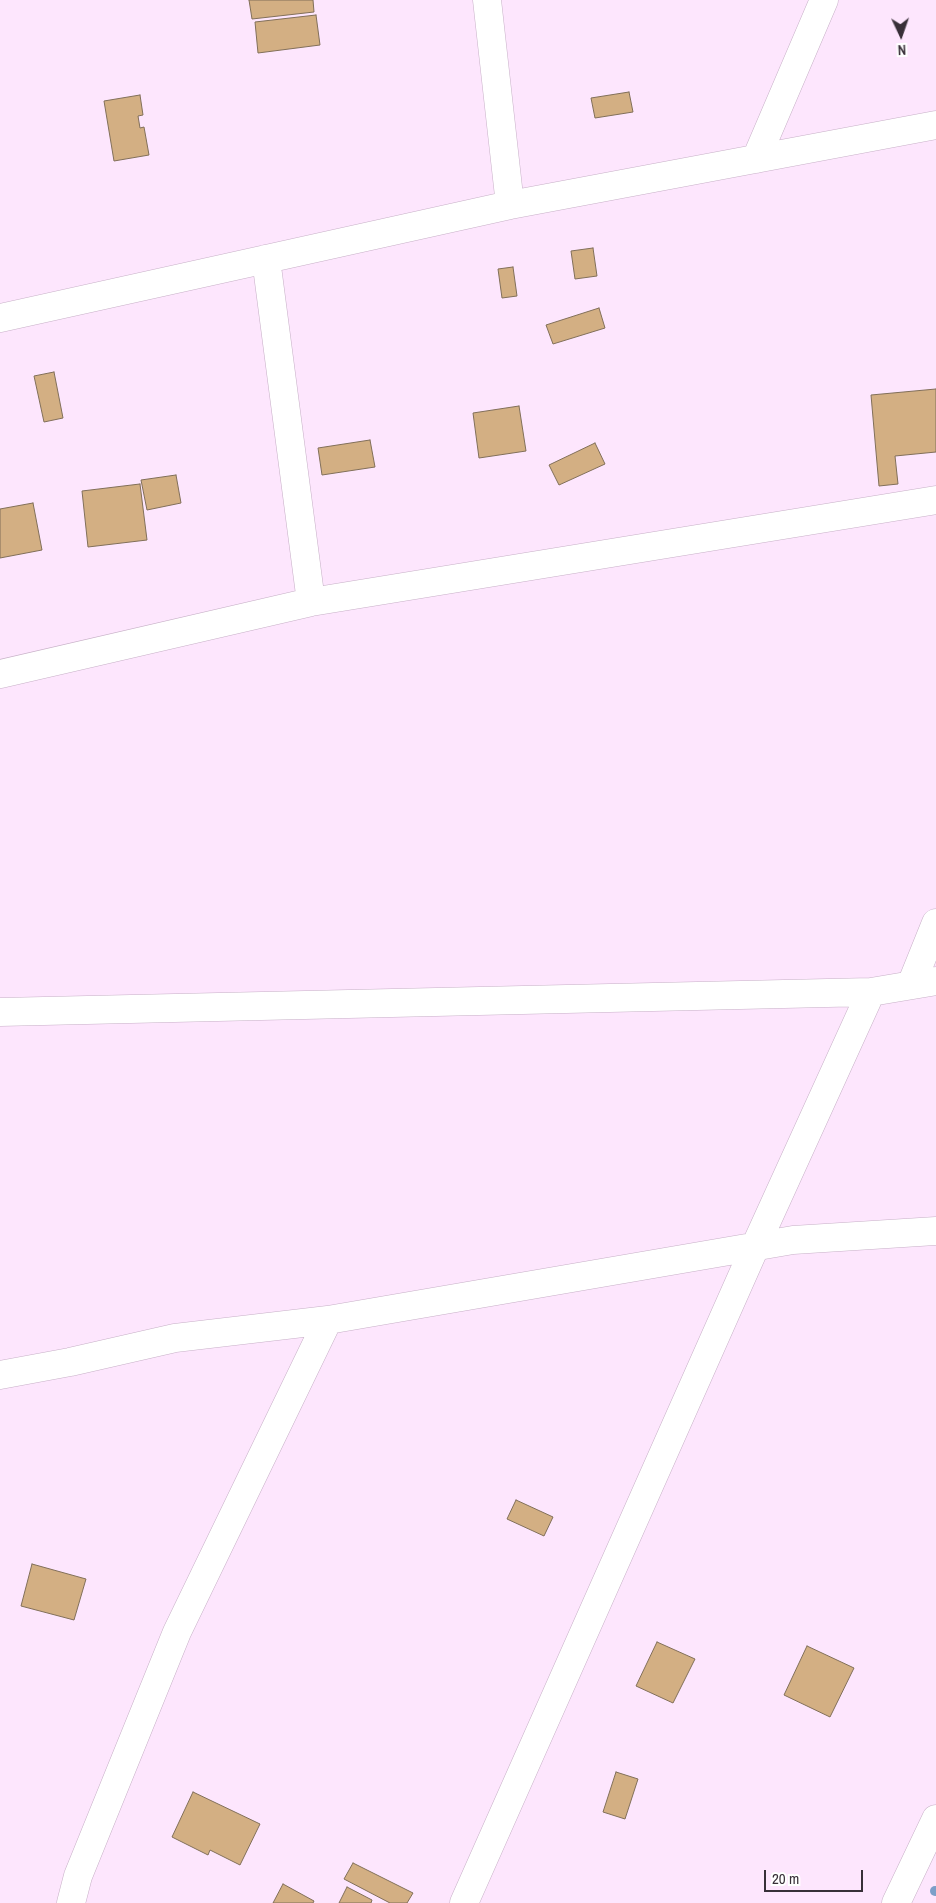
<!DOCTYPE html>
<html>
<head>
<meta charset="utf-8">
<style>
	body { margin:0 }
	#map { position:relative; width:936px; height:1903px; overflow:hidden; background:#fde6fd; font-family:"Archivo Narrow",sans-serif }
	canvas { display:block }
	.north { position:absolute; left:876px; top:10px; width:50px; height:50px; -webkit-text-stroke:4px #fff; paint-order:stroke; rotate:177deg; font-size:14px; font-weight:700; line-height:20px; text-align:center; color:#382f38 }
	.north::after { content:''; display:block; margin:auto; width:18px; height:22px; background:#382f38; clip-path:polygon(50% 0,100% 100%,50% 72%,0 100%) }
	.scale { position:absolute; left:764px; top:1870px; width:99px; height:22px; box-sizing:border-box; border:2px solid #382f38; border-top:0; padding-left:6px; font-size:15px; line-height:18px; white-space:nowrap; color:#382f38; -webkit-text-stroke:4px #fff; paint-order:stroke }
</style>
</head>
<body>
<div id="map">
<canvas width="936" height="1903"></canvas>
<div class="north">N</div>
<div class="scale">20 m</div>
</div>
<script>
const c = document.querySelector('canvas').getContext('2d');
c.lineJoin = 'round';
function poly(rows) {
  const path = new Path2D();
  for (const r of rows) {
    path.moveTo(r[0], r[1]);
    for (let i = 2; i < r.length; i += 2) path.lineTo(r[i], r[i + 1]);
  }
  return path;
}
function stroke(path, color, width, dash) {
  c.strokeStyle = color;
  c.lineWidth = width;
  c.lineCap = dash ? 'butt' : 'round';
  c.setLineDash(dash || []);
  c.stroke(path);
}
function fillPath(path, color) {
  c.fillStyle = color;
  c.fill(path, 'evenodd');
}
stroke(poly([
	[935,1891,936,1891]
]), '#7c9fc8', 10);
const building = poly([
	[249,0,313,0,314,12,252,19,249,0],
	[316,15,320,45,258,53,255,22,316,15],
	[629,92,633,112,595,118,591,98,629,92],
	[140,95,143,115,138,116,140,128,144,127,149,155,114,161,104,101,140,95],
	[593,248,597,276,575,279,571,251,593,248],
	[513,267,517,296,502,298,498,269,513,267],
	[599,308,605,328,553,344,546,325,599,308],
	[54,372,63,418,44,422,34,376,54,372],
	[936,389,936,452,895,456,898,484,879,486,871,395,936,389],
	[519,406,526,451,479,458,473,413,519,406],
	[370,440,375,467,322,475,318,448,370,440],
	[595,443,605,464,559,485,549,465,595,443],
	[176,475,181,503,147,510,141,480,176,475],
	[140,484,147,540,88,547,82,491,140,484],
	[33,503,42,550,0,558,0,509,33,503],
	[516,1500,553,1517,544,1536,507,1519,516,1500],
	[32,1564,86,1579,74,1620,21,1606,32,1564],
	[657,1642,695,1659,673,1703,636,1686,657,1642],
	[807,1646,854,1668,830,1717,784,1695,807,1646],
	[616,1772,638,1779,625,1819,603,1812,616,1772],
	[193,1792,260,1824,240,1865,210,1850,208,1855,172,1837,193,1792],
	[353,1863,413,1893,407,1903,390,1903,344,1879,353,1863],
	[283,1884,314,1901,313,1903,273,1903,283,1884],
	[347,1887,372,1900,371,1903,339,1903,347,1887]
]);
fillPath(building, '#d3af83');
stroke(building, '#816f59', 1);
const minor = poly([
	[487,0,510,205],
	[756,159,824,0],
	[266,259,311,602],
	[0,318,510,205,936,125],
	[0,674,311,602,936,500],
	[911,985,936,923],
	[0,1012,871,992,936,981],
	[0,1375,70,1362,175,1338,328,1320,793,1240,936,1231],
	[71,1903,78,1876,177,1632,328,1320],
	[464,1903,755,1247,871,992],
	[896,1903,936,1819]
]);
stroke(minor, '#c7b0c7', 29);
stroke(minor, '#fff', 28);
</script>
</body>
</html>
